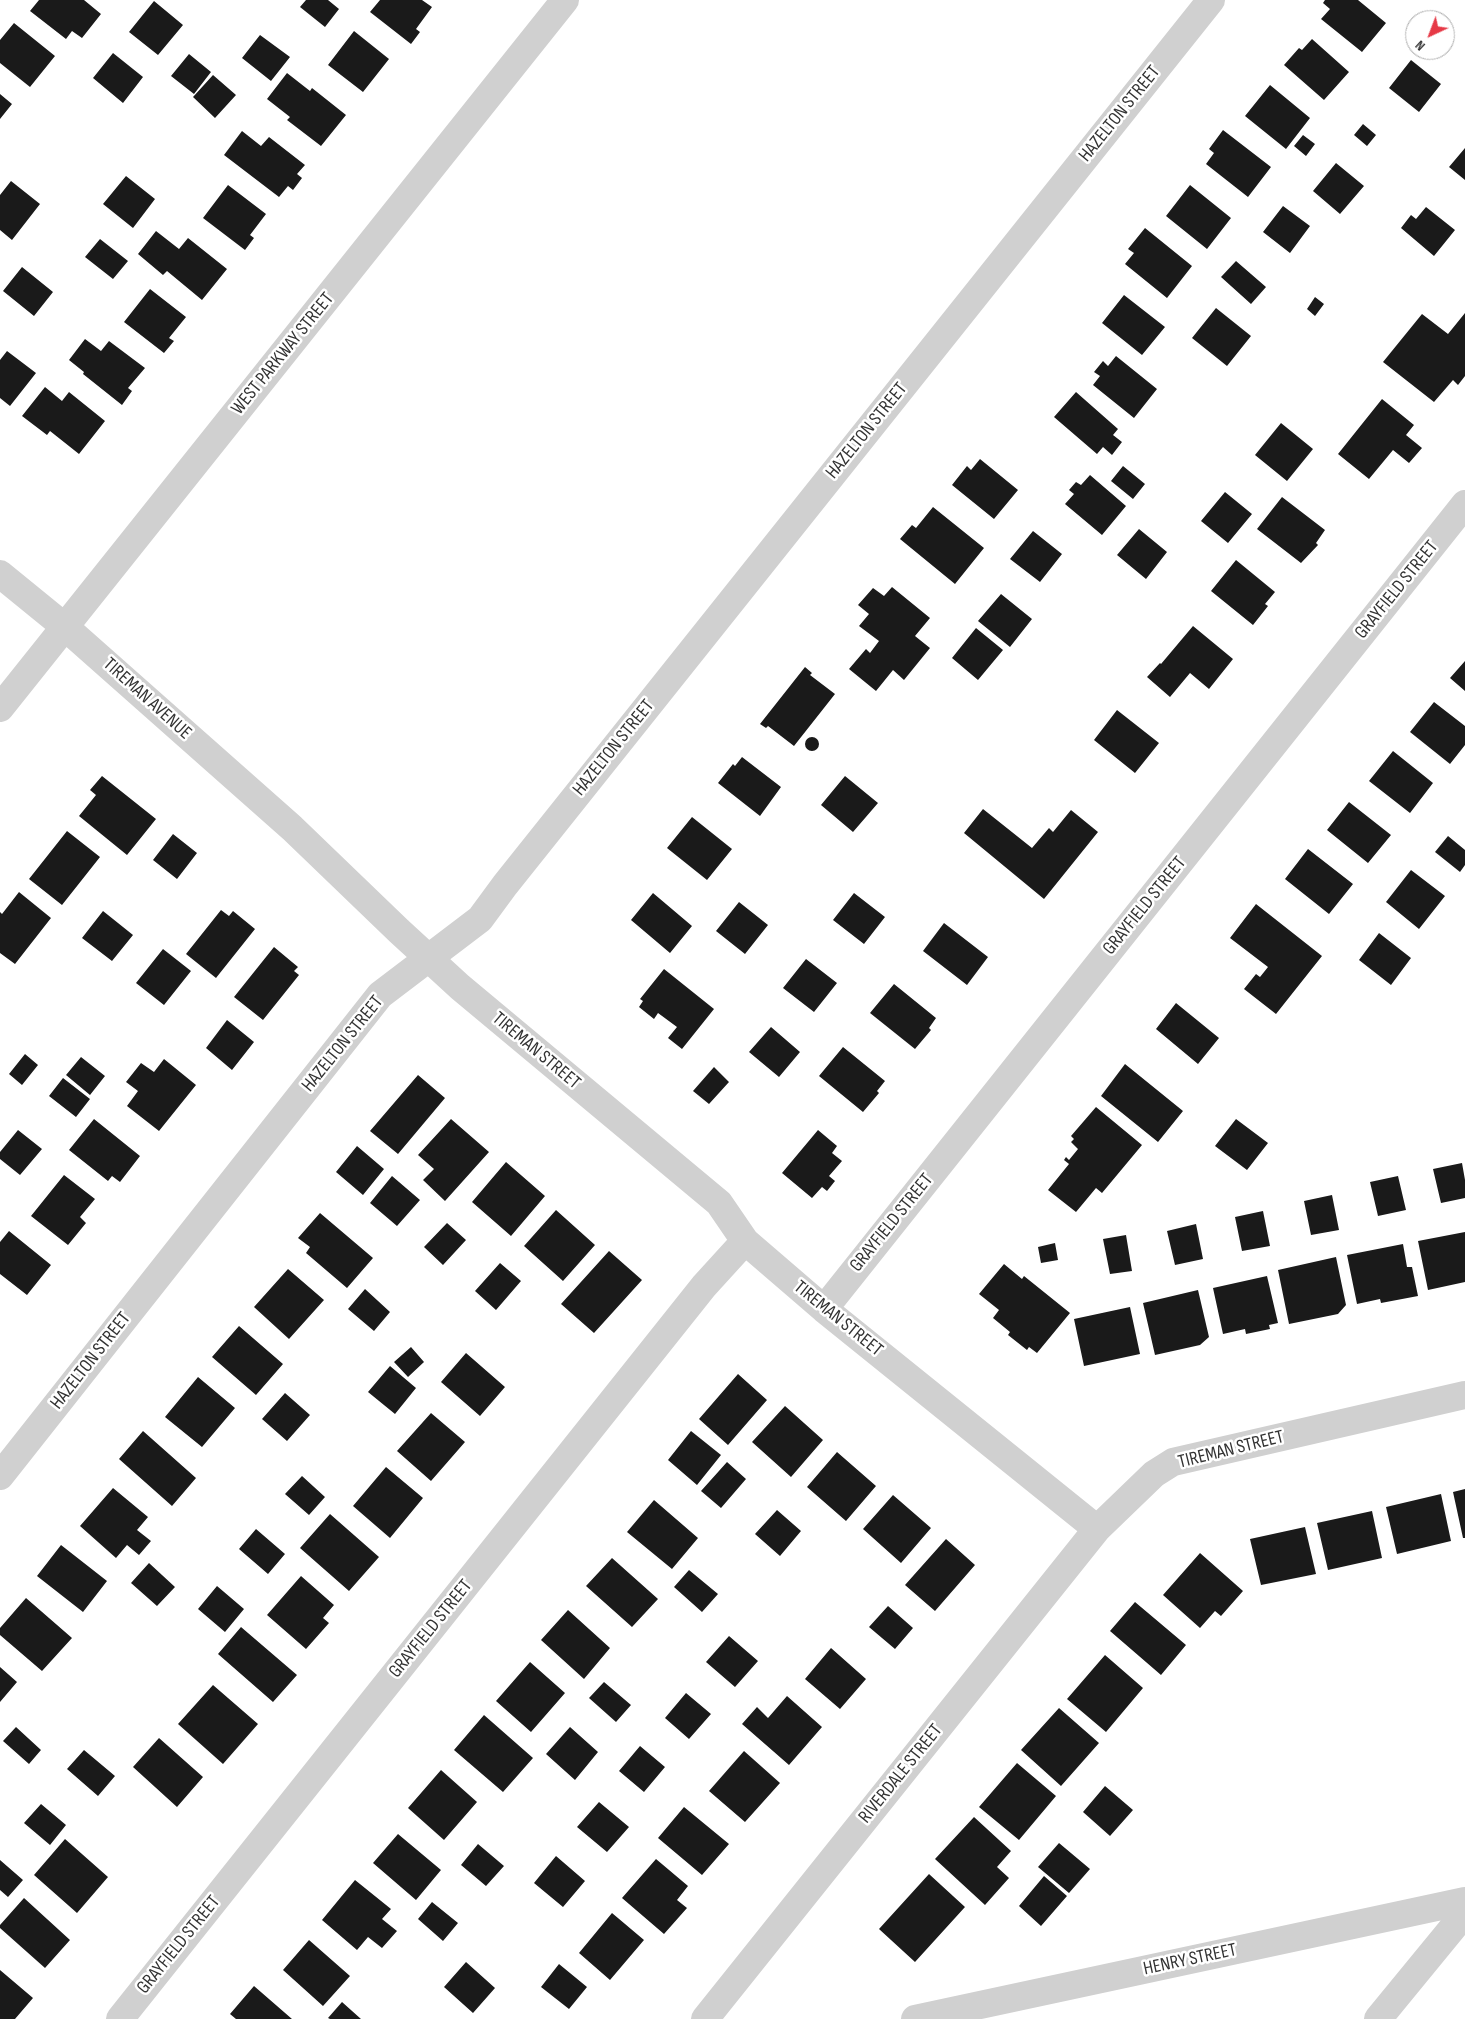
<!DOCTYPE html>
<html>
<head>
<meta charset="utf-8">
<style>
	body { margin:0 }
	#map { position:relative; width:1465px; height:2019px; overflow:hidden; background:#fff; font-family:"Sofia Sans Condensed",sans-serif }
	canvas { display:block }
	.north { position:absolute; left:1405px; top:10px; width:50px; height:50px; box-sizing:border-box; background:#fff; border:1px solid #adadad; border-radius:50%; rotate:223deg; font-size:14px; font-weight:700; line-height:20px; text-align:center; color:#333 }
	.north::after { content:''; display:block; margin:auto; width:18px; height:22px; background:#e63946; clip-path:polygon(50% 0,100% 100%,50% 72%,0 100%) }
</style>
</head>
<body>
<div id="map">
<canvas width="1465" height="2019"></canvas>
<div class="north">N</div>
</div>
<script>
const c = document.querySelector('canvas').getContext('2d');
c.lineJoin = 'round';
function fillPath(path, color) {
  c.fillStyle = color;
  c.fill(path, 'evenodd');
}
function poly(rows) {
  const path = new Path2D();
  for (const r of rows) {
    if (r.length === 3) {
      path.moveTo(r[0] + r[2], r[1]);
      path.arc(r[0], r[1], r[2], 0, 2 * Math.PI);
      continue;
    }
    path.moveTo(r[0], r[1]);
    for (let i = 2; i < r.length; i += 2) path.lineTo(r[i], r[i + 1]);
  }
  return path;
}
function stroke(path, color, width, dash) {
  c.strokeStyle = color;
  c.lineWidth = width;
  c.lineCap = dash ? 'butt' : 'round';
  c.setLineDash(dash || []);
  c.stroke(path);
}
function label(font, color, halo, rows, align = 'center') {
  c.font = font + ' "Sofia Sans Condensed",sans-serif';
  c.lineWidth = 5;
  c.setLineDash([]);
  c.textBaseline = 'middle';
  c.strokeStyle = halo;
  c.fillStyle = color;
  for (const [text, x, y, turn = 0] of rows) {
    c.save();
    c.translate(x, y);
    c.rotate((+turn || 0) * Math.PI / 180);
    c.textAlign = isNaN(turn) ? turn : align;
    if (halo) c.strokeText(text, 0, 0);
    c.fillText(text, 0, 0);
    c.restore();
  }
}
fillPath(poly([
	[39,0,84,0,101,14,82,38,72,31,66,39,30,11],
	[306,0,328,0,339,9,325,27,300,7],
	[380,0,422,0,432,7,416,29,420,32,411,44,370,12],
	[1325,0,1358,0,1386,23,1362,52,1321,19,1330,9,1323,3],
	[154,1,183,25,158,55,129,32],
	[14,23,55,56,30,87,0,63,0,40],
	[354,31,389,59,363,92,328,65],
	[260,35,290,57,271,81,242,58],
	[1312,39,1349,72,1324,100,1284,65,1299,48,1302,50],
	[113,53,143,77,123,103,93,78],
	[189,54,211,72,194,94,171,76],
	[1411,60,1441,84,1419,112,1389,88],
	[287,73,310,91,312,88,346,115,321,146,287,120,290,117,267,99],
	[213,75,236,95,215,118,193,97],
	[1270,85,1310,118,1286,149,1245,116],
	[0,94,12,104,0,119],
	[1363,124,1376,135,1367,146,1354,135],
	[1223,130,1271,167,1248,197,1206,164,1214,153,1209,149],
	[242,131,261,146,269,137,305,165,297,174,302,178,293,190,288,186,279,197,224,155],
	[1303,135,1315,144,1306,156,1294,146],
	[1465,148,1465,180,1449,167],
	[1336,163,1364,186,1340,214,1313,191],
	[126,176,155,199,133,228,103,204],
	[11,181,40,204,12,240,0,230,0,195],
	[228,185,266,214,250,235,254,238,245,250,203,218],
	[1190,185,1231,218,1207,249,1166,216],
	[1283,206,1310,226,1290,253,1263,232],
	[1426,207,1455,230,1434,256,1401,228,1411,215,1416,219],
	[1145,228,1192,266,1167,298,1125,264,1134,253,1128,249],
	[156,231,179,249,188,238,227,269,202,300,167,271,163,275,138,254],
	[100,239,128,261,113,279,85,257],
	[1236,261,1266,287,1251,304,1221,277],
	[22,267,53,292,34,316,3,291],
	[150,289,186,317,169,338,174,341,164,353,124,322],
	[1124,295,1165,327,1142,355,1102,323],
	[1315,297,1324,304,1315,316,1307,309],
	[1216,308,1251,336,1227,366,1192,338],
	[1465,313,1465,376,1458,385,1453,380,1434,402,1383,362,1422,314,1448,334],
	[85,339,101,351,109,341,145,368,128,388,132,391,122,405,83,374,84,372,69,360],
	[7,351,36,373,10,406,0,398,0,360],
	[1116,356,1157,389,1134,418,1093,385,1100,376,1094,372,1103,361,1108,366],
	[45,387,62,401,69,392,105,421,79,454,50,431,47,435,22,416],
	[1076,392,1118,429,1113,435,1122,442,1112,455,1103,447,1097,454,1054,417],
	[1382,399,1414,425,1406,435,1422,448,1409,463,1393,450,1369,479,1338,454],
	[1281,423,1313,449,1287,481,1255,455],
	[980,459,1018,490,994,519,952,485,967,466,971,470],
	[1123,466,1145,484,1133,499,1111,481],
	[1090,475,1126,506,1102,535,1065,504,1074,494,1069,490,1076,482,1081,485],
	[1225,492,1252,514,1228,543,1201,521],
	[1282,497,1325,530,1316,543,1318,545,1301,563,1257,529],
	[933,507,984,548,955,584,900,539,912,525,916,528],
	[1139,529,1167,552,1146,579,1117,555],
	[1033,531,1062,554,1040,582,1010,559],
	[1236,560,1275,592,1265,604,1268,606,1253,625,1211,591],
	[892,587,930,618,915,636,930,648,904,680,893,670,876,691,849,669,866,649,870,653,879,641,859,626,869,614,858,605,873,588,884,596],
	[1001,594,1032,619,1010,647,978,621],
	[1193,626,1233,659,1209,689,1190,673,1170,697,1147,677,1160,663,1161,664],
	[976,628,1003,650,978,680,952,658],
	[1465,661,1465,691,1450,678],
	[805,667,812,673,810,675,835,694,794,746,768,726,766,728,760,724],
	[1434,702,1465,726,1465,745,1450,764,1410,732],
	[1117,710,1159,743,1135,773,1094,740],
	[812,744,7],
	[1393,751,1433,783,1410,813,1369,781],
	[742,757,781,787,760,816,718,783,733,764,735,766],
	[102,776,156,819,127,855,79,816,96,795,90,790],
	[845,776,878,803,853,832,821,805],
	[1349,802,1391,835,1368,863,1327,830],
	[983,809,1032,848,1049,828,1053,832,1071,810,1098,832,1044,899,964,833],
	[692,817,732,849,707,880,667,848],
	[67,831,100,857,62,905,29,879],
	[173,834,197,853,177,879,153,860],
	[1448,836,1465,850,1465,865,1460,872,1435,852],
	[1308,849,1353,884,1329,914,1285,879],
	[1411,870,1445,896,1419,929,1386,902],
	[19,892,51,918,15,964,0,953,0,912,2,914],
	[653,893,692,926,670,953,631,920],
	[854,893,885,917,864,944,833,920],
	[739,902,768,925,745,954,716,931],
	[1256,904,1322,956,1276,1014,1244,989,1256,974,1260,977,1268,967,1230,938],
	[221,910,229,916,233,911,255,929,216,978,186,954],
	[103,911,133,935,112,961,82,938],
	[944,923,988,957,967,985,923,951],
	[1379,933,1411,958,1391,985,1359,960],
	[274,947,298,967,294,971,299,975,263,1020,234,997],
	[163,949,191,971,164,1005,136,983],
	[806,959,837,983,814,1012,783,988],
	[664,969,714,1009,682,1049,668,1038,677,1027,658,1013,654,1019,639,1007,643,1001,640,999],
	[894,984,936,1018,929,1028,931,1030,915,1049,870,1013],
	[1176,1003,1219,1038,1198,1064,1156,1029],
	[227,1020,254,1042,232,1070,206,1048],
	[771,1027,800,1052,779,1077,749,1052],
	[843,1047,885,1081,877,1091,879,1093,863,1112,819,1076],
	[25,1054,38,1065,22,1085,9,1074],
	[81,1057,105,1076,90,1095,66,1075],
	[164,1059,196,1085,159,1131,127,1106,138,1091,126,1082,141,1063,154,1072],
	[1125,1064,1183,1111,1158,1142,1101,1096],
	[714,1067,729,1082,709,1104,693,1091],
	[418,1075,445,1098,398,1154,370,1131],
	[63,1078,90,1099,76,1117,49,1096],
	[1096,1107,1142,1145,1102,1193,1096,1188,1076,1212,1048,1190,1069,1164,1064,1160,1066,1157,1069,1160,1078,1149,1071,1142,1074,1139,1071,1136],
	[94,1119,140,1156,120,1182,112,1176,108,1181,69,1150],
	[451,1119,489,1152,445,1201,423,1180,434,1169,418,1155],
	[1236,1119,1268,1143,1247,1170,1215,1146],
	[18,1130,42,1149,20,1175,0,1159,0,1152],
	[818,1130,837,1146,832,1153,842,1161,829,1176,835,1181,827,1191,822,1187,812,1198,782,1173],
	[357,1146,384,1169,363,1195,336,1172],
	[506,1162,545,1196,511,1236,472,1202],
	[1462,1163,1465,1180,1465,1198,1441,1203,1433,1169],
	[64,1175,95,1199,80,1217,86,1223,68,1245,31,1216],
	[392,1176,420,1200,397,1226,370,1203],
	[1398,1176,1406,1210,1378,1216,1370,1182],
	[1332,1195,1339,1230,1311,1235,1304,1201],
	[556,1210,595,1245,563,1281,524,1246],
	[1263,1211,1270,1246,1242,1251,1235,1217],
	[320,1213,373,1258,347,1288,306,1253,310,1247,298,1238],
	[447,1223,466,1240,443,1265,424,1247],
	[1196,1224,1203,1259,1175,1265,1167,1231],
	[9,1231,51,1265,27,1295,0,1274,0,1242],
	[1465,1232,1465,1282,1428,1290,1418,1241],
	[1126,1235,1132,1271,1110,1274,1103,1239],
	[1055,1243,1058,1260,1041,1263,1038,1247],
	[1403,1244,1407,1267,1412,1267,1418,1296,1381,1303,1380,1299,1357,1304,1347,1255],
	[609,1251,642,1280,594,1333,561,1304],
	[1336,1257,1346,1305,1338,1314,1289,1324,1278,1270],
	[500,1263,521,1281,496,1310,475,1291],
	[1004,1264,1022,1279,1024,1276,1070,1313,1037,1353,1029,1347,1027,1350,1008,1335,1010,1332,993,1318,999,1310,979,1294],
	[288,1269,324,1300,289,1339,254,1307],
	[1267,1276,1278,1323,1269,1325,1270,1329,1246,1334,1245,1329,1223,1334,1213,1288],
	[365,1289,390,1312,374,1331,348,1309],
	[1198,1290,1209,1337,1200,1345,1155,1355,1143,1303],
	[1130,1307,1140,1354,1084,1366,1074,1319],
	[239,1326,283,1364,256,1395,212,1357],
	[411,1347,424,1362,408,1377,394,1362],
	[466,1353,505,1387,480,1416,441,1382],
	[390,1366,416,1388,395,1414,368,1392],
	[738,1374,767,1400,728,1445,699,1419],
	[198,1377,235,1408,202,1447,165,1417],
	[285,1393,310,1415,287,1441,262,1419],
	[785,1406,823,1440,791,1477,752,1442],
	[431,1413,465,1442,431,1481,397,1451],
	[143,1431,196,1478,172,1506,119,1459],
	[691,1431,721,1455,697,1485,668,1460],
	[837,1452,876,1486,846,1521,807,1487],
	[727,1462,746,1479,721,1508,701,1491],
	[386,1467,423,1498,390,1538,353,1506],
	[302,1476,325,1497,309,1515,285,1494],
	[113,1488,148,1517,137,1530,151,1541,139,1555,127,1545,116,1558,80,1526],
	[1465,1489,1465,1538,1463,1538,1453,1492],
	[1441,1494,1451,1541,1397,1554,1386,1507],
	[893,1495,931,1528,901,1563,863,1529],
	[654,1500,698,1538,672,1569,627,1532],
	[777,1510,801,1531,780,1556,755,1534],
	[1372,1511,1382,1558,1328,1570,1317,1523],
	[330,1514,379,1557,349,1591,300,1548],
	[1305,1527,1316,1574,1261,1585,1250,1539],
	[256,1529,285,1554,268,1574,239,1549],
	[946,1539,975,1565,935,1611,905,1585],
	[61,1545,107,1581,83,1612,37,1576],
	[1200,1553,1243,1591,1221,1616,1215,1611,1200,1628,1163,1595],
	[612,1558,658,1599,632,1627,586,1586],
	[149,1563,175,1587,157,1606,131,1583],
	[689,1570,718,1594,702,1612,674,1587],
	[301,1576,334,1605,323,1618,329,1623,306,1649,267,1615],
	[217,1586,244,1609,225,1632,198,1609],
	[26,1598,72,1638,42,1671,0,1635,0,1628],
	[1135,1602,1186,1645,1161,1675,1110,1631],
	[888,1606,913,1628,895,1649,869,1627],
	[568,1610,610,1648,584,1679,541,1640],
	[241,1627,297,1675,273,1702,218,1654],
	[729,1636,758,1661,735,1687,706,1662],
	[831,1648,866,1679,840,1709,805,1679],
	[1105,1655,1143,1688,1106,1732,1067,1699],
	[530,1662,565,1693,531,1732,496,1701],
	[0,1667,17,1682,0,1702],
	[604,1682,631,1705,616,1722,589,1698],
	[213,1685,258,1724,223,1764,178,1724],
	[686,1693,711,1714,689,1739,665,1718],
	[787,1696,822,1727,789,1765,742,1724,757,1707,768,1718],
	[1059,1708,1099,1743,1061,1786,1021,1750],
	[484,1715,533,1758,503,1792,454,1750],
	[16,1727,41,1750,29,1764,3,1741],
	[570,1727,598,1752,575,1780,546,1754],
	[159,1738,203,1777,177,1807,133,1767],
	[640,1746,665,1767,644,1792,619,1771],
	[84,1750,115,1776,98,1796,67,1769],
	[744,1751,780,1783,745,1822,709,1791],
	[1017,1763,1056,1796,1019,1840,979,1807],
	[441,1770,477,1802,444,1840,408,1808],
	[1105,1786,1133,1810,1110,1836,1083,1812],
	[599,1802,629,1827,607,1852,577,1827],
	[41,1804,66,1825,50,1845,24,1823],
	[684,1807,729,1844,702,1875,658,1838],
	[974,1817,1011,1851,997,1867,1009,1878,985,1905,935,1859],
	[398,1834,441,1870,416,1900,373,1863],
	[65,1839,108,1877,77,1913,34,1875],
	[1059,1843,1090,1869,1069,1893,1038,1867],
	[478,1844,504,1866,486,1886,461,1865],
	[556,1856,585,1881,563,1907,534,1883],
	[656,1859,688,1886,677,1900,687,1908,664,1934,622,1898],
	[0,1860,23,1880,8,1897,0,1890],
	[929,1874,965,1907,915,1962,879,1929],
	[1044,1876,1067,1896,1041,1926,1019,1906],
	[355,1880,391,1909,382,1919,397,1931,382,1948,368,1937,357,1950,322,1920],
	[24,1898,70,1940,45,1968,0,1928,0,1925],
	[432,1902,458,1923,443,1941,418,1919],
	[612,1913,644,1940,610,1980,579,1953],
	[309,1940,350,1976,323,2006,283,1970],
	[466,1962,495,1988,473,2013,444,1987],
	[559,1964,587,1987,569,2009,541,1987],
	[0,1970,33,1998,15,2019,0,2019],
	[254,1986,292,2019,236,2019,230,2014],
	[342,2002,361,2019,330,2019,328,2018]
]), '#1a1a1a');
stroke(poly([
	[0,574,65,627,292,828,399,931,460,987,719,1203,745,1241,824,1309,1097,1529],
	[0,708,565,0],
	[824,1309,1465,504],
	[0,1476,380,995,480,919,505,885,1211,0],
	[120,2019,704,1286,745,1241],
	[705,2019,1097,1529,1154,1474,1173,1462,1465,1395],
	[915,2019,1465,1901],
	[1378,2019,1465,1913]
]), '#d0d0d0', 28);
label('19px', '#333', '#fff', [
	["HAZELTON STREET",1120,114,-51],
	["WEST PARKWAY STREET",283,354,-51],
	["HAZELTON STREET",867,431,-51],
	["GRAYFIELD STREET",1397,590,-51],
	["TIREMAN AVENUE",147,699,42],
	["HAZELTON STREET",614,748,-51],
	["GRAYFIELD STREET",1145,906,-51],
	["HAZELTON STREET",343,1044,-51],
	["TIREMAN STREET",536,1051,40],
	["GRAYFIELD STREET",892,1223,-51],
	["TIREMAN STREET",838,1319,39],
	["HAZELTON STREET",91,1361,-52],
	["TIREMAN STREET",1231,1450,-14],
	["GRAYFIELD STREET",431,1629,-51],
	["RIVERDALE STREET",901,1774,-51],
	["GRAYFIELD STREET",179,1945,-51],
	["HENRY STREET",1190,1960,-12]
]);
</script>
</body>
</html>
